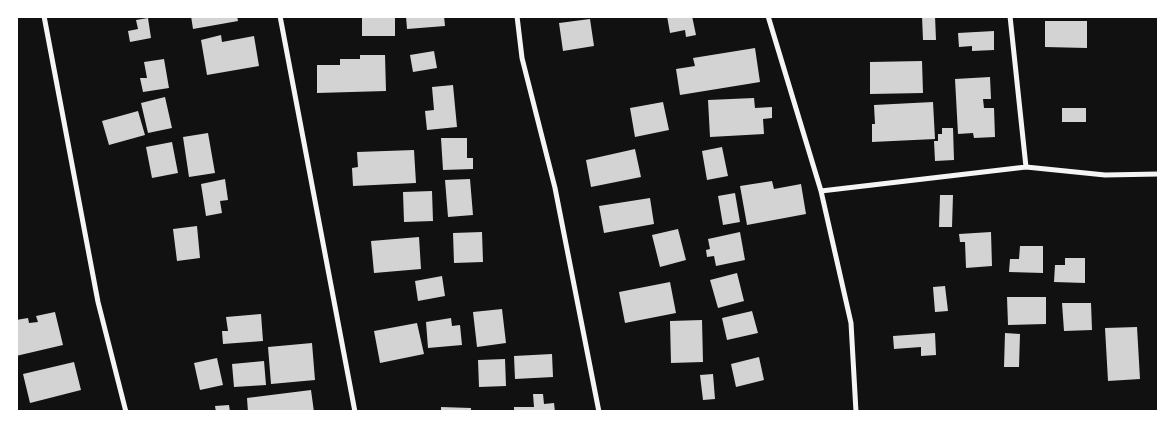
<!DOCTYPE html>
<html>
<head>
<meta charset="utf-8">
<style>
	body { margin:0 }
	#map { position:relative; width:1175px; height:428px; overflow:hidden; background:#111; font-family:Signika,sans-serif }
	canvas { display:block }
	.frame { position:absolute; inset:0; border:18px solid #fff; pointer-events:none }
</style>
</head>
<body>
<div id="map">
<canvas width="1175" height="428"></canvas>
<div class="frame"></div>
</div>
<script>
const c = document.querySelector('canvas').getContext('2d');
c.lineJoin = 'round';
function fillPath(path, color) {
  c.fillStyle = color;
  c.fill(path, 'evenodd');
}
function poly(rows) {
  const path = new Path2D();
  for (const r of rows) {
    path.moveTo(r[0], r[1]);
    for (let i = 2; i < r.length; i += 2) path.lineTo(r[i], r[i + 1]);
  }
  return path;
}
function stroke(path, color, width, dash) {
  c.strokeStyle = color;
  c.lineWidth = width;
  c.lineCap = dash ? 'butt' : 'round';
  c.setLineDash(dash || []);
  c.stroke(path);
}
fillPath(poly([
	[191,16,237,16,238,21,193,29],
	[362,16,395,16,395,36,362,36],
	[406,16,444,16,445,26,407,29],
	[667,16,692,16,696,35,686,37,685,30,670,33],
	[922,16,935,16,936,40,923,40],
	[148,18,151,38,130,42,128,31,138,29,136,20],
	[590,19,594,46,563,51,559,23],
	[1045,21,1087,21,1087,48,1045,47],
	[994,31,994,50,972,51,972,46,959,47,958,33],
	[221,35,222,42,254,36,259,66,207,75,201,40],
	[755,48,760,82,680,95,676,69,695,66,693,58],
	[434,51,437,68,413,72,410,55],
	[360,55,385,55,386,91,317,93,317,65,340,65,340,59,360,59],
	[164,59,169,88,143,92,140,78,147,78,144,62],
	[922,61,923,93,870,94,870,62],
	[990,77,991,99,983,99,984,108,994,108,995,137,974,138,973,133,958,134,955,79],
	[453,85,457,127,427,130,425,111,434,110,432,87],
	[165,97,172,128,148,133,141,103],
	[754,98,755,108,772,107,772,118,763,119,764,134,710,137,708,100],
	[663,102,669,130,635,137,630,108],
	[933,102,935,139,872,142,872,124,875,124,874,105],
	[1062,108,1086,108,1086,122,1062,122],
	[138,111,145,135,109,145,102,121],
	[942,128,953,128,954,160,935,161,934,141,938,141,938,134,942,134],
	[208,133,215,173,189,177,183,137],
	[441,138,467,138,467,158,473,158,473,169,443,170],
	[172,142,178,173,152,178,146,147],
	[722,147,728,176,707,180,702,151],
	[635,149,641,177,591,187,586,160],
	[414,150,416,183,353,186,352,168,358,167,357,152],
	[225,179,228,200,220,201,222,213,206,216,201,184],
	[470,179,473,215,448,217,445,180],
	[772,181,774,189,801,184,806,214,747,225,740,186],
	[432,191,433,221,404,222,403,192],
	[735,193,740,222,723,225,718,196],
	[940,195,953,195,952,227,939,227],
	[650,198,654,224,604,233,599,206],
	[197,226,200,258,177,261,173,229],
	[678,229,686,260,660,267,652,235],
	[482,232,483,262,454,263,453,233],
	[740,232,745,260,716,266,714,256,707,257,706,250,710,249,708,239],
	[991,232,992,266,966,268,965,242,960,242,959,234],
	[419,237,421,269,374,273,371,241],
	[1020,246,1043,246,1043,273,1009,272,1010,259,1019,259],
	[1065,258,1085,258,1085,283,1054,282,1055,265,1065,265],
	[737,273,744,301,718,308,710,280],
	[442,276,445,296,418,301,415,281],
	[670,282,676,313,625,323,619,292],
	[945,286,948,311,935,312,933,287],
	[1007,297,1046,297,1046,324,1008,325],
	[1062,303,1091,303,1092,330,1064,331],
	[502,309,506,343,477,347,473,312],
	[752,311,758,333,727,340,722,318],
	[55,312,63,345,16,356,16,320,28,318,29,323,38,322,36,316],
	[261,314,263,341,223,344,222,331,228,331,226,317],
	[451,318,452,326,460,325,462,345,428,348,426,322],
	[702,320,703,362,671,363,670,321],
	[417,323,424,354,380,363,374,331],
	[1137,327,1140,379,1108,381,1105,328],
	[935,333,936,355,921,356,921,347,894,349,893,336],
	[1005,333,1020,334,1019,367,1004,367],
	[312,343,315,380,271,384,268,347],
	[552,354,553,377,515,379,514,356],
	[759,357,764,380,736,387,731,364],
	[217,358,223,385,200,390,194,363],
	[505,359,506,386,479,387,478,360],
	[264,361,266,385,234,387,232,364],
	[74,362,81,390,30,403,23,374],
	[713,374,715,399,703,400,700,375],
	[311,390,314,412,248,412,247,398],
	[533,394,543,394,544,404,554,403,555,412,514,412,514,407,534,407],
	[229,405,230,412,216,412,215,406],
	[441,407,471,408,471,412,441,412]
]), '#d3d3d3');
stroke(poly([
	[44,16,98,302,126,412],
	[280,16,355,412],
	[517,16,522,58,555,188,599,412],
	[768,16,821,191,851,323,856,412],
	[1010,16,1026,167],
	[821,191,1026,167,1105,175,1159,174]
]), '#f5f5f5', 5);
</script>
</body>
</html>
